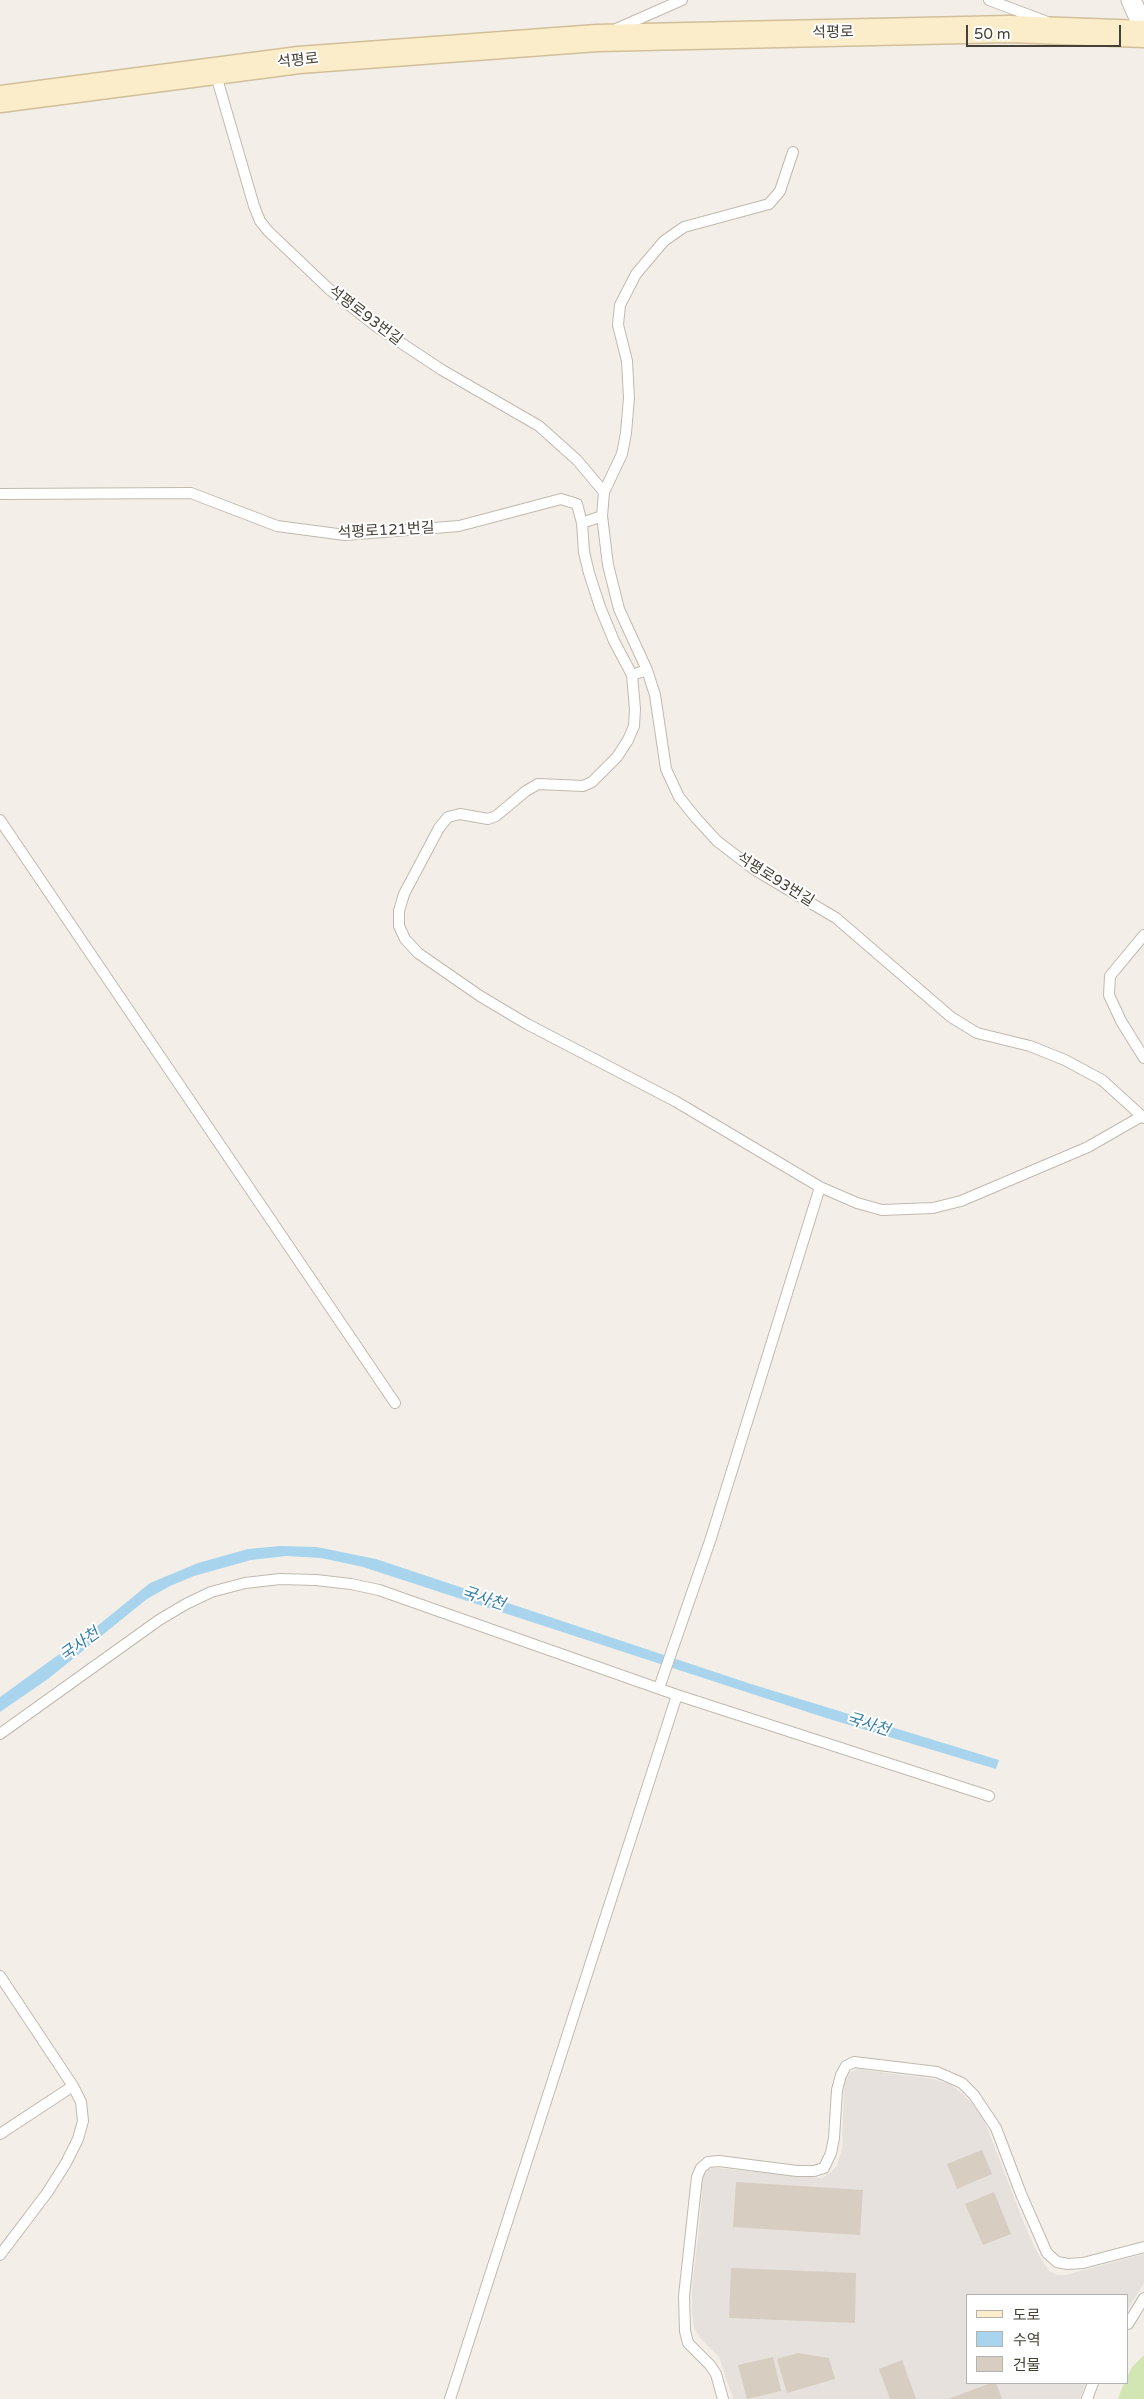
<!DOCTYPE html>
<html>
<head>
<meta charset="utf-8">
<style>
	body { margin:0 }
	#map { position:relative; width:1144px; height:2399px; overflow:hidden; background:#f3efe8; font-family:"Varela Round","Noto Sans KR",sans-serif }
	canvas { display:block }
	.legend { position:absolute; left:966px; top:2294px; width:162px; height:90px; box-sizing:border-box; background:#fff; border:1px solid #b5b3af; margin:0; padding:6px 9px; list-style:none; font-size:15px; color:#474037 }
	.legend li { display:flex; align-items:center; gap:10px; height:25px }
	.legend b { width:25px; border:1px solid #b5b3af }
	.scale { position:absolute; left:966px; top:25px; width:155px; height:22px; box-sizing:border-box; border:2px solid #474037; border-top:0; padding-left:6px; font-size:15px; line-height:18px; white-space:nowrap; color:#474037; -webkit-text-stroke:4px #fff; paint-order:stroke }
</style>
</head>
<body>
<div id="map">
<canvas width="1144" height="2399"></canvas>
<ul class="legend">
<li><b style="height:6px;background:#fcedca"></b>도로</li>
<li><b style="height:14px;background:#a8d5ed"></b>수역</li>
<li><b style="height:14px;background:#d7cdc1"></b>건물</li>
</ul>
<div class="scale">50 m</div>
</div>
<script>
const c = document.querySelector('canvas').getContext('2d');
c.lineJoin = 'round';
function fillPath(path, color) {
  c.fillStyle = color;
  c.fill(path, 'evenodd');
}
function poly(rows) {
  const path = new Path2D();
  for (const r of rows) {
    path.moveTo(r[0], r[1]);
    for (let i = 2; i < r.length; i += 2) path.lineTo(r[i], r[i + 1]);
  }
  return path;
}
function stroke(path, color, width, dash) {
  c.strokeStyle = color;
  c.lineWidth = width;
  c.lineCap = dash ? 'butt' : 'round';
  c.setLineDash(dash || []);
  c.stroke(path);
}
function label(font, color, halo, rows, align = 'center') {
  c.font = font + ' "Varela Round","Noto Sans KR",sans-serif';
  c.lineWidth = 4;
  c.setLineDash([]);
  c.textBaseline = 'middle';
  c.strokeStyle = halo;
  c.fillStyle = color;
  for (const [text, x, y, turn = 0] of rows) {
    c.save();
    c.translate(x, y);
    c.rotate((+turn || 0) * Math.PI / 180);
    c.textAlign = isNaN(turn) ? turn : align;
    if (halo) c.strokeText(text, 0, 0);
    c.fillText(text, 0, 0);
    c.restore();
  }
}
fillPath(poly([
	[857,2069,933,2079,950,2084,964,2095,975,2106,986,2125,1024,2223,1037,2252,1049,2271,1058,2275,1065,2275,1144,2254,1144,2283,1128,2309,1128,2295,968,2295,968,2383,1086,2383,1080,2399,733,2399,719,2357,701,2339,694,2328,692,2314,692,2287,700,2220,703,2174,709,2168,718,2168,822,2178,830,2173,837,2166,842,2148,844,2083,849,2073]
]), '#e6e1dd');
fillPath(poly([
	[1144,2355,1144,2399,1118,2399,1124,2383,1128,2383,1128,2375,1132,2367]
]), '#d2e6b3');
fillPath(poly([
	[280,1546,317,1547,376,1559,751,1684,999,1760,996,1769,826,1718,363,1567,321,1558,286,1556,251,1560,194,1576,170,1586,147,1599,48,1679,0,1712,0,1697,90,1632,150,1583,198,1563,248,1549]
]), '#a8d5ed');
fillPath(poly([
	[982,2150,992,2174,957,2189,947,2164],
	[736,2182,863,2190,860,2235,733,2227],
	[994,2192,1011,2234,983,2245,965,2204],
	[731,2268,856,2273,855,2323,729,2318],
	[798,2353,829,2358,835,2379,787,2393,777,2359],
	[773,2357,781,2391,747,2399,738,2365],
	[902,2360,916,2399,890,2399,879,2369],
	[991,2383,996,2383,1002,2399,948,2399]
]), '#d7cdc1');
const lane = poly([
	[989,0,1045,21],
	[616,29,682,0],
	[215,72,254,206,260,221,268,231,329,289,377,327,442,370,539,426,577,460,604,492,602,516,608,565,619,609,647,670,655,695,666,769,679,797,696,818,717,841,755,870,836,918,951,1017,977,1033,1030,1046,1065,1060,1102,1080,1144,1118],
	[604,492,622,454,626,433,629,398,627,361,618,325,620,305,636,274,664,241,684,227,769,204,780,191,793,152],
	[0,494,191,493,277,526,345,535,459,526,561,499,577,504,582,523,584,552,589,573,600,607,614,641,632,675,647,670],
	[582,523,602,516],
	[632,675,635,709,634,726,628,740,617,757,592,782,583,786,538,784,526,791,496,816,488,819,460,814,448,817,439,828,404,894,399,911,399,926,405,939,418,953,480,996,527,1024,675,1101,820,1187,857,1203,882,1210,933,1208,961,1201,1088,1147,1142,1116],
	[0,820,395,1403],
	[1144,935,1110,976,1109,995,1121,1021,1144,1058],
	[659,1688,711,1538,820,1187],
	[0,1734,159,1620,186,1604,211,1592,245,1583,280,1579,316,1580,351,1584,379,1590,677,1695,989,1796],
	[0,1976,73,2086,81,2102,83,2121,78,2139,66,2163,47,2193,0,2255],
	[0,2134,73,2086],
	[1128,2324,1144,2298],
	[450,2399,677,1695],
	[723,2399,716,2374,710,2365,688,2343,685,2331,684,2296,697,2177,701,2168,708,2162,719,2161,797,2171,814,2171,824,2168,831,2153,834,2138,837,2090,841,2075,846,2066,854,2062,937,2072,962,2083,974,2095,996,2128,1021,2194,1047,2253,1057,2262,1068,2264,1083,2263,1144,2247],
	[1087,2399,1093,2383]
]);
const street = poly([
	[1131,0,1144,29]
]);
const secondary = poly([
	[0,99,299,60,597,38,1010,29,1144,34]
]);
stroke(lane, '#c1b9ae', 12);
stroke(street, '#c1b9ae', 21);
stroke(secondary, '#d1bf9a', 29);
stroke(lane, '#fff', 10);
stroke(street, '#fff', 19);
stroke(secondary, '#fcedca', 26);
label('15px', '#474037', '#fff', [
	["석평로",833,33,-1],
	["석평로",298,61,-6],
	["석평로93번길",365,316,37],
	["석평로121번길",386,531,-3],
	["석평로93번길",775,880,32]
]);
label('italic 16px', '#337da6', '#fff', [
	["국사천",483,1599,18],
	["국사천",80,1645,-36],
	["국사천",868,1725,17]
]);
</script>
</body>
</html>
